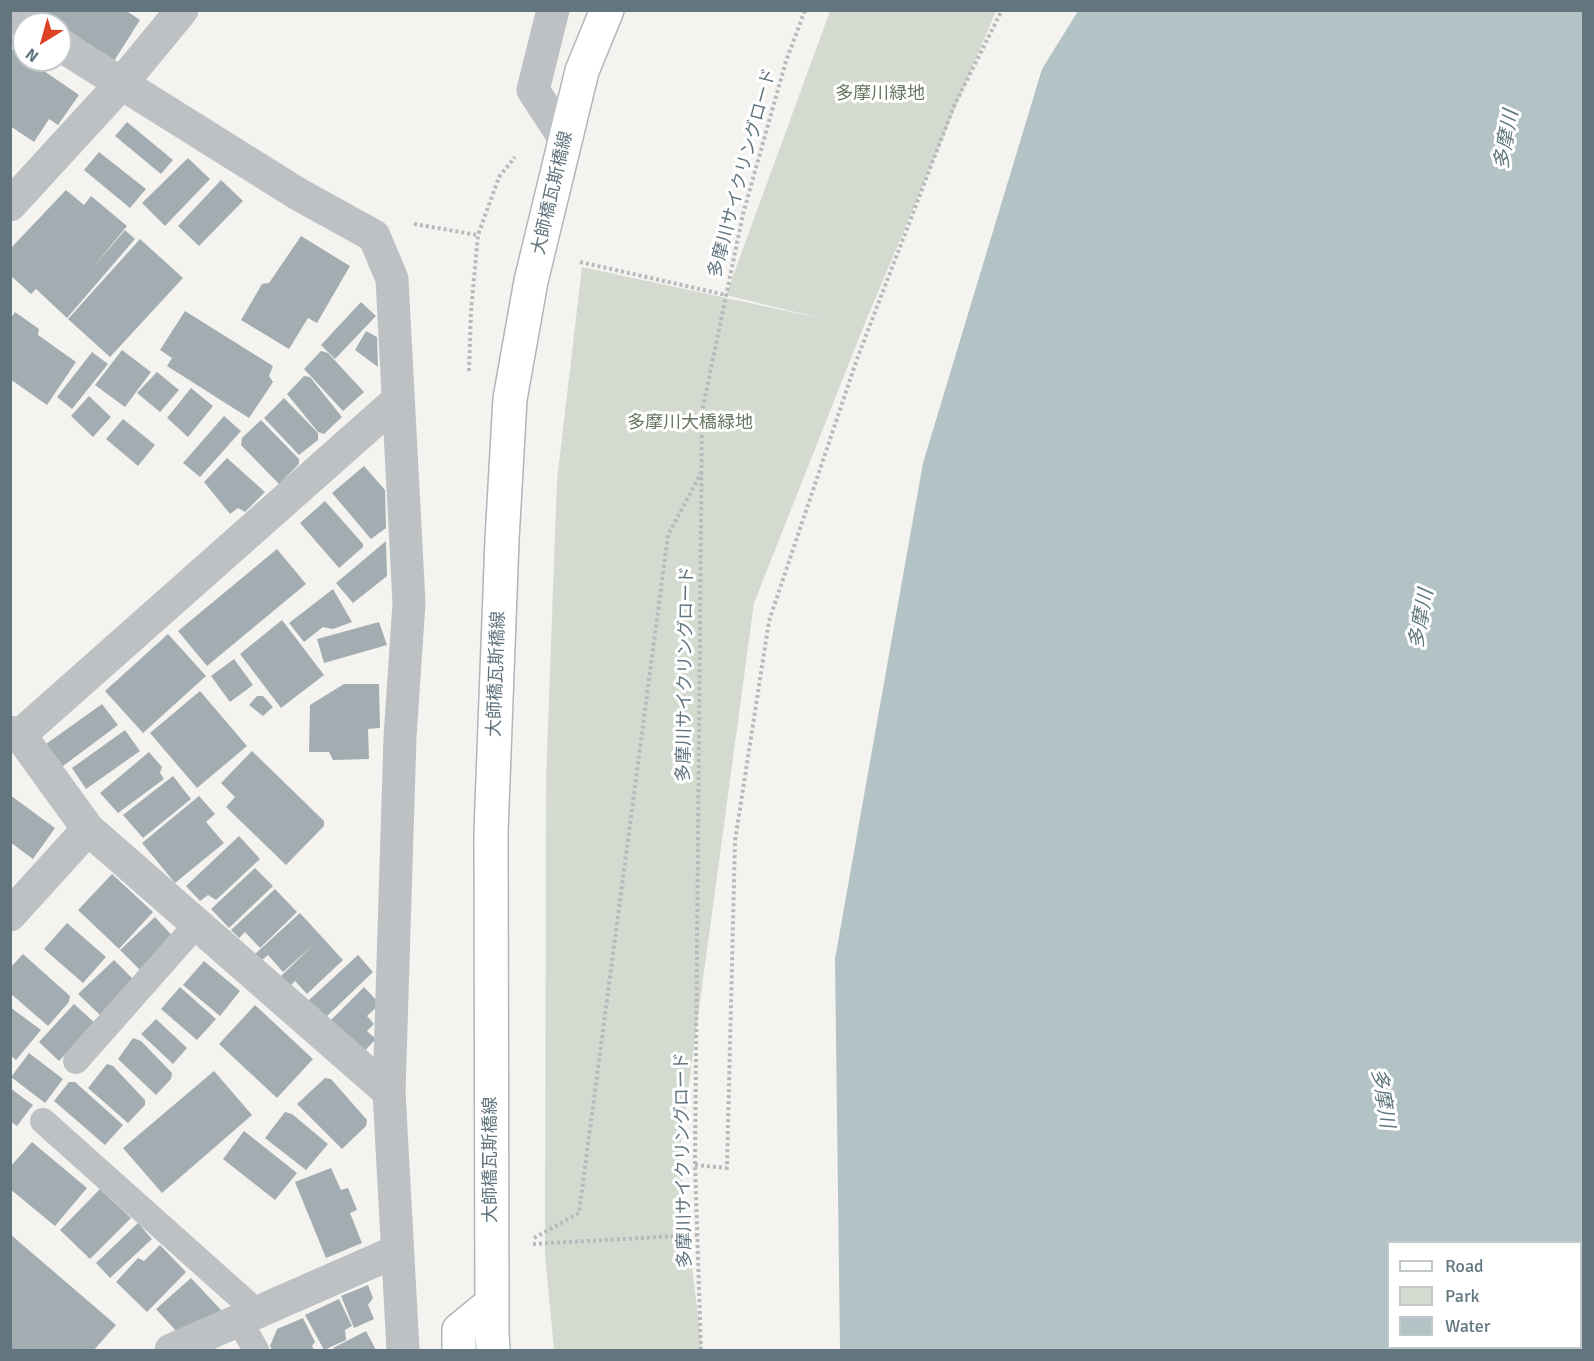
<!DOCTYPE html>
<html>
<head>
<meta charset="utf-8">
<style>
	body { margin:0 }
	#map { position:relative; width:1594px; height:1361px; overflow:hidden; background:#f4f3f0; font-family:Signika,sans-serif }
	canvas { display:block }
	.frame { position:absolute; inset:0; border:12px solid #637680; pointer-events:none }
	.legend { position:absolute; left:1387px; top:1241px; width:195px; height:108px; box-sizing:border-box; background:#fff; border:2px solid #c1c8cc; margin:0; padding:8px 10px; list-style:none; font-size:18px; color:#637680 }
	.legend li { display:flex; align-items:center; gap:12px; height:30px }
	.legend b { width:30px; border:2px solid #c1c8cc }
	.north { position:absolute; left:12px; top:12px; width:60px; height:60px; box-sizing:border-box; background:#fff; border:2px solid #c1c8cc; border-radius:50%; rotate:217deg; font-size:16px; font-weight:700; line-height:24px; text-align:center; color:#637680 }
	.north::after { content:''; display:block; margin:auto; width:21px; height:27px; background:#dd4126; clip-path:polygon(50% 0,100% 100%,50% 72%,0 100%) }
</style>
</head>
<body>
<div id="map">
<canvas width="1594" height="1361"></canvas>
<div class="frame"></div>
<ul class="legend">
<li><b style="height:8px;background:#fff"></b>Road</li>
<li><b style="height:16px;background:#d5dad1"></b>Park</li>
<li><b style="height:16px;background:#b3c2c4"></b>Water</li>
</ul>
<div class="north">N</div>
</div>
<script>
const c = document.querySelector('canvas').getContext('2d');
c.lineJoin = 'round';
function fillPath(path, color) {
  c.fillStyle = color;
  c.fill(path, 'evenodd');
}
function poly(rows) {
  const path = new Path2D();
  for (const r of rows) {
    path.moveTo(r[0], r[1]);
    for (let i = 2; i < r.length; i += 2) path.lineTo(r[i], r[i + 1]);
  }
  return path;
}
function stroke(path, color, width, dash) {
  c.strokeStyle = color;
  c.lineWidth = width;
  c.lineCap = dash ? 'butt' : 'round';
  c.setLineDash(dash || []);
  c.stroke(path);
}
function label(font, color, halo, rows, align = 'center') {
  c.font = font + ' Signika,"Noto Sans JP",sans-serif';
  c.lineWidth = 6;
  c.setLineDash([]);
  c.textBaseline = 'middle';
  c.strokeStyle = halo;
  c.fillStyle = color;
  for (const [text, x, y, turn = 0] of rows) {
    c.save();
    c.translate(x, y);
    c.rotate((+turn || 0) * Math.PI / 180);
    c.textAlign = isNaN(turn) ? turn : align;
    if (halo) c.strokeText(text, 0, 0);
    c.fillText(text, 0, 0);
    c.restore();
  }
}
fillPath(poly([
	[830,11,996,11,863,328,754,603,679,1157,702,1350,554,1350,545,1255,546,780,557,480,582,267,824,319,726,295]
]), '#d5dad1');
fillPath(poly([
	[1078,11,1583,11,1583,1350,840,1350,835,959,923,463,1042,69],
	[1388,1242,1580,1242,1580,1348,1388,1348]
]), '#b3c2c4');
fillPath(poly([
	[38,10,129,10,128,12,140,20,114,61],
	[12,49,24,57,24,60,28,60,79,95,58,125,49,119,34,142,10,126],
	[127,122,173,160,161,174,115,136],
	[99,152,146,189,130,208,84,170],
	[188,158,210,179,165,226,142,203],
	[221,180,243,201,199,246,178,226],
	[66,190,84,205,91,196,127,226,91,270,125,230,135,239,67,318,36,289,31,294,10,275,10,249],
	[301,236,350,266,317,323,308,318,289,349,241,320,262,284,269,283],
	[140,239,183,278,110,357,68,319],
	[361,302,376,316,335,359,321,345],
	[185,311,273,366,269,376,273,382,249,418,167,366,172,358,160,350],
	[15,312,39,329,38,335,76,362,47,405,10,379,10,319],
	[366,331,377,337,378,367,355,350],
	[122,350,151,372,125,407,95,385],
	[321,351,328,353,364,392,343,411,304,369],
	[92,352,108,364,72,409,57,397],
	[157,372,179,390,160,412,137,393],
	[304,376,310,377,342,417,324,434,318,432,287,394],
	[191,388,213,406,188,437,167,418],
	[89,396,111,417,93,437,71,416],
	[284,398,318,433,318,440,299,455,264,418],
	[224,416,241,431,200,477,183,463],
	[123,419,155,445,138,466,106,439],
	[261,420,299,459,299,464,279,484,241,445,242,438],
	[227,458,265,492,245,512,238,508,230,514,204,482],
	[364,466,385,490,386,528,371,539,332,493],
	[325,501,363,544,363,547,339,568,300,523],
	[386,541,387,576,353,603,336,583],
	[277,549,306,584,207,666,178,631],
	[333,589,352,622,333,629,323,627,304,642,289,623],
	[282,620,324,675,281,708,240,654],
	[379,622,387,645,324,663,317,639],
	[168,634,206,676,143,733,105,691],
	[234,659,253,685,230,702,211,676],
	[344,684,379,684,380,728,368,729,369,759,333,760,329,752,309,752,310,705],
	[200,691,247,746,197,788,150,733],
	[257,696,263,696,273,707,263,716,249,705],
	[102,704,118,725,63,766,46,744],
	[125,730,140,751,86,789,72,768],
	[252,751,324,821,324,826,286,865,226,807,235,797,221,783],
	[149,752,162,767,160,773,164,779,118,813,100,793],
	[173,776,191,799,143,838,123,815],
	[10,795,55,828,33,859,10,842],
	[199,796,215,814,206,822,224,843,175,883,142,843],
	[239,836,260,859,216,900,208,895,200,901,186,886],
	[255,868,273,886,229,928,211,909],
	[112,874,153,912,119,949,78,910],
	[275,889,297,912,260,948,245,932,239,938,231,930],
	[300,913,343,960,307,994,295,981,288,988,279,978,313,945,283,972,268,955,261,961,255,954],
	[155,917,176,940,142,972,120,950],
	[67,923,106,957,83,983,44,949],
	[23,954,70,996,69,1002,48,1026,10,993,10,968],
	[358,955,373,972,325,1018,308,1001],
	[114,960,135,981,101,1016,78,994],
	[204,961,240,991,220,1016,183,985],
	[180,987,216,1019,197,1040,161,1009],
	[364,987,380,1004,367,1016,374,1024,367,1031,376,1039,357,1059,330,1021],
	[74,1004,95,1023,59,1061,39,1042],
	[255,1005,313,1059,277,1098,219,1044],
	[10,1007,41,1030,16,1060,10,1055],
	[156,1019,187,1048,173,1064,141,1034],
	[133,1038,141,1041,172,1073,171,1079,156,1095,118,1059],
	[29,1053,63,1079,45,1103,11,1077],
	[107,1064,113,1066,145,1100,145,1105,128,1123,88,1088],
	[214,1071,252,1115,162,1193,123,1148],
	[325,1078,331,1079,367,1120,366,1126,342,1149,297,1104],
	[69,1082,75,1082,123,1125,105,1145,54,1101],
	[10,1088,33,1105,17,1126,10,1121],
	[285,1112,292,1114,328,1144,306,1170,265,1138],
	[244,1131,297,1173,275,1200,223,1159],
	[32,1142,87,1188,55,1226,10,1189,10,1167],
	[331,1168,341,1190,348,1188,357,1210,350,1213,362,1243,326,1258,295,1182],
	[100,1189,131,1218,90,1259,60,1230],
	[138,1223,152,1239,110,1278,96,1263],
	[10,1234,116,1325,94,1350,10,1350],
	[160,1245,186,1272,147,1312,116,1282,138,1258,144,1261],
	[191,1278,222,1311,178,1333,156,1309],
	[368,1285,373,1298,368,1305,374,1319,354,1328,341,1296],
	[339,1299,352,1326,345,1330,346,1340,324,1350,305,1315],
	[303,1318,315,1342,312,1346,314,1350,272,1350,270,1346,277,1329],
	[366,1331,376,1350,335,1350,333,1348]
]), '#a3adb1');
const secondary = poly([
	[459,1350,459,1330,492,1303],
	[493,1350,492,1333,491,832,502,540,510,399,531,281,582,71,607,10]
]);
stroke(secondary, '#afb5b9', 36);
stroke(poly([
	[414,224,478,235],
	[580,262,726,295],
	[469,371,471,312,478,235,499,177,515,157],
	[695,1165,727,1168,735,841,769,621,857,359,954,106,1002,10],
	[534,1238,579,1213,668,535,701,473],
	[533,1244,697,1235],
	[701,1350,695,1165,702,412,743,214,786,61,805,10]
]), '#b7babc', 4, [3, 3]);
stroke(poly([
	[76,1061,197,924],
	[43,1121,258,1313],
	[239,1320,256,1350]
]), '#bdc1c4', 26);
stroke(poly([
	[553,10,533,90,565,139],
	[10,14,27,24],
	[60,45,298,194,374,236,392,279,409,603,400,737,389,1092,403,1350],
	[10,205,121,84,182,10],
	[10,732,20,735,88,829,389,1092],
	[20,735,398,400],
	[10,915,88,829],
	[171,1350,397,1251]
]), '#bdc1c4', 33);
stroke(secondary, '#fff', 33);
label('18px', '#687762', '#fff', [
	["多摩川緑地",880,94],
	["多摩川大橋緑地",690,423]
]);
label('18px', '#637680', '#fff', [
	["多摩川サイクリングロード",743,173,-75],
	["大師橋瓦斯橋線",553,193,-77],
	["大師橋瓦斯橋線",497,674,-88],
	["多摩川サイクリングロード",686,674,-89],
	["大師橋瓦斯橋線",491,1160,-90],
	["多摩川サイクリングロード",684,1160,-91]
]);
label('italic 20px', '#5f787e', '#fff', [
	["多摩川",1507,140,-80],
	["多摩川",1422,619,-80],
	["多摩川",1382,1098,81]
]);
</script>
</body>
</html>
